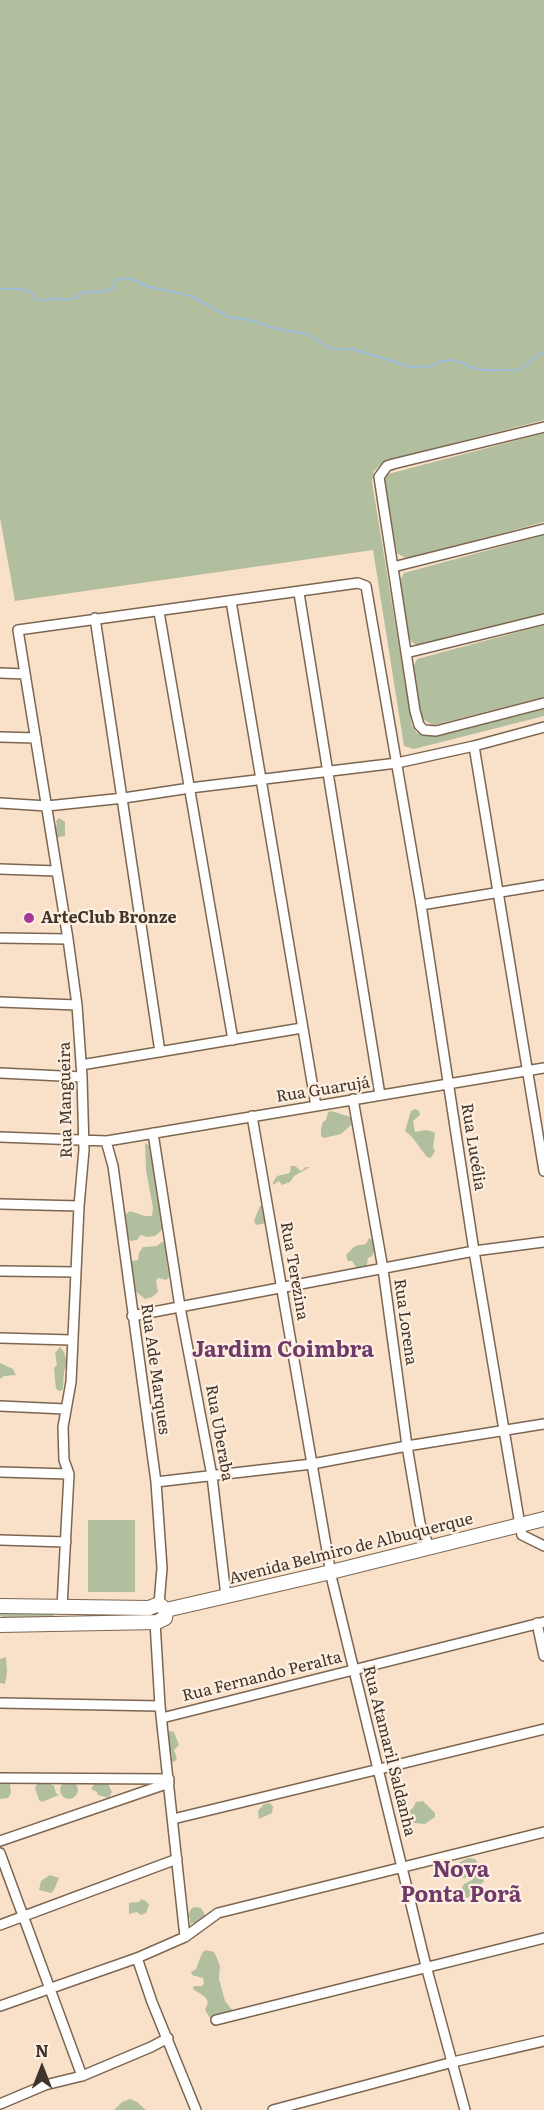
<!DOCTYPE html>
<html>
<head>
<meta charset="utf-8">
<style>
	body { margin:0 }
	#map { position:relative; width:544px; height:2110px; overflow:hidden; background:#f9e0c8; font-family:Literata,serif }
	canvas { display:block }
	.north { position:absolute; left:12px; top:2038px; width:60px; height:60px; -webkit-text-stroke:4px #feefe1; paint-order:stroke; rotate:0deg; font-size:16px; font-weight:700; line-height:24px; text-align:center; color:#3e342b }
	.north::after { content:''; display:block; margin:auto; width:21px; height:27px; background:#3e342b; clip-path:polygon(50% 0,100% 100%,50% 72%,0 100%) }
</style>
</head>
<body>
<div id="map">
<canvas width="544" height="2110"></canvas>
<div class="north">N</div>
</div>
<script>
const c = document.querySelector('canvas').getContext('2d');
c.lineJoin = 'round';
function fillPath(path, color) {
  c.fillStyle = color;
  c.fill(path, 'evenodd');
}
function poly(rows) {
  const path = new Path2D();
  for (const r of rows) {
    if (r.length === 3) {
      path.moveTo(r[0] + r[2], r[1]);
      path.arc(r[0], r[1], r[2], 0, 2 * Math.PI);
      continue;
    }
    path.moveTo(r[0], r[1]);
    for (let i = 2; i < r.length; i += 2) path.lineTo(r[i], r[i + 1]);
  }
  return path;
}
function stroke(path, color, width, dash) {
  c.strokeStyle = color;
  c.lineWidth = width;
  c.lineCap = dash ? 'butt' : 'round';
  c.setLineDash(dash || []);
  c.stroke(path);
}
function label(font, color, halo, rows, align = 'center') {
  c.font = font + ' Literata,serif';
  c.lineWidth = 4.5;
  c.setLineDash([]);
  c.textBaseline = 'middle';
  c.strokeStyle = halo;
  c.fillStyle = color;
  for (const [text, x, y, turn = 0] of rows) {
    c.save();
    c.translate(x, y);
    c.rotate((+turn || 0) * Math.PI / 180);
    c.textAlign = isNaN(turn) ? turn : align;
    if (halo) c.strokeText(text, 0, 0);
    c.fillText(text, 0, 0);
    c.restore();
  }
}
fillPath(poly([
	[0,0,544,0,544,420,384,461,374,471,372,482,412,726,417,733,425,736,433,736,544,709,544,716,414,749,404,746,373,550,15,601,0,518],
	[544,433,544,522,413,557,405,558,397,553,384,485,385,479,388,474],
	[544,535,544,614,421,645,416,645,412,642,409,638,399,582,404,573],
	[544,625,544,697,438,724,433,725,424,720,421,715,413,668,417,659],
	[59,818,65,822,65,836,54,838,54,831,57,824,56,821],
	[415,1109,419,1111,420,1115,413,1121,415,1132,426,1130,434,1132,435,1135,433,1147,435,1151,431,1158,427,1157,412,1137,405,1131,411,1111],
	[331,1111,351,1117,351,1125,341,1134,324,1138,321,1136,321,1129,323,1122,326,1120,328,1112],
	[145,1143,152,1147,165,1224,161,1231,155,1236,147,1237,141,1235,137,1240,131,1241,118,1231,114,1224,130,1211,145,1216,152,1216,153,1208,146,1170],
	[291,1166,295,1166,301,1171,306,1167,310,1167,294,1176,290,1182,282,1185,279,1181,273,1185,273,1182,277,1176,290,1173],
	[260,1206,263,1206,266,1223,256,1225,254,1221],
	[369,1238,375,1242,376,1246,372,1256,368,1258,367,1265,358,1270,352,1261,348,1261,346,1255,355,1246,366,1244],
	[162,1242,168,1242,170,1248,166,1256,169,1277,166,1280,158,1278,156,1281,158,1292,152,1297,145,1299,134,1290,133,1275,130,1268,131,1261,138,1260,139,1253,143,1247,157,1246],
	[60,1347,64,1352,67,1363,64,1371,63,1389,60,1391,56,1389,54,1368,57,1365,55,1353],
	[0,1363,13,1369,16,1375,4,1376,0,1379],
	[88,1520,135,1520,135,1592,88,1592],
	[0,1606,2,1613,57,1612,52,1617,26,1619,17,1631,10,1633,4,1630,10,1619,0,1616],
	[6,1657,7,1672,5,1684,0,1683,0,1659],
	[170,1731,174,1732,179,1745,174,1750,177,1759,174,1762,170,1761,172,1755,169,1752,167,1733],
	[0,1781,10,1784,11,1793,8,1798,0,1799],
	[45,1781,54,1786,56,1793,59,1795,42,1802,39,1800,35,1788,37,1784],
	[101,1781,108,1784,112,1792,109,1798,98,1795,97,1792,91,1789,95,1783],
	[69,1790,9],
	[423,1801,435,1813,435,1817,425,1824,414,1823,407,1812,413,1808,416,1802],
	[270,1803,273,1807,272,1813,259,1819,258,1811,264,1804],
	[468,1858,475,1859,477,1862,478,1873,484,1881,468,1898,462,1897,462,1888,464,1884,472,1880,473,1877,459,1878,454,1874,454,1871,456,1864],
	[50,1875,59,1878,54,1890,51,1893,39,1890,41,1881],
	[141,1899,146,1901,149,1905,146,1913,141,1915,137,1912,129,1914,129,1903,139,1902],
	[195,1907,201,1908,206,1917,199,1922,190,1924,190,1918,188,1915,191,1909],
	[206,1950,214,1952,216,1956,220,1966,219,1979,225,2001,233,2011,232,2015,216,2020,210,2018,205,2010,208,2002,205,1997,193,1989,194,1986,202,1986,204,1983,203,1978,192,1975,191,1972,196,1969,202,1953],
	[130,2099,137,2102,146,2110,114,2110,122,2102]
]), '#b1bf9f');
stroke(poly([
	[0,289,21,289,31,292,36,299,41,301,55,298,67,300,75,298,83,292,103,292,111,289,115,287,115,280,128,278,150,287,191,296,229,317,249,320,274,328,307,334,331,349,353,349,411,367,431,366,442,361,452,360,464,363,469,367,485,370,519,370,544,351]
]), '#a1bedb', 2);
const minor = poly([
	[544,427,393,464,387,466,379,477,415,711,419,725,424,730,436,731,544,703],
	[393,567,544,529],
	[299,593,380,1095],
	[231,601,316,1106],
	[159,612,233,1040],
	[95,618,160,1052],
	[406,653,544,619],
	[0,673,25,674],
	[0,737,36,738],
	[474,746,544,1171],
	[0,803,47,806,124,798,190,788,397,763,474,746,544,727],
	[0,869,56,871],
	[421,905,544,885],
	[0,938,68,939],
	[0,1002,77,1005],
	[81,1065,302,1028],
	[0,1073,82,1077],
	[353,1099,383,1269,407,1446,420,1523,429,1547],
	[252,1116,332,1580,426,1966,465,2110],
	[153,1133,180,1307,212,1476,226,1596],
	[0,1137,107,1141,544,1068],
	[106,1141,113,1166,156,1482,162,1568,159,1604],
	[0,1204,79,1206],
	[0,1271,76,1272],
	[132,1316,474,1251,544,1242],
	[0,1338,71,1340],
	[0,1406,65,1409],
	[0,1472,69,1474],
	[156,1482,312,1464,407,1446,544,1424],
	[0,1540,66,1542],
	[62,1607,69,1474,64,1460,63,1427,71,1382,79,1206,84,1150,82,1077,77,1005,68,939,18,630,358,583,366,586,421,905,474,1251,520,1525,522,1535,544,1546],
	[155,1622,160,1706,185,1937],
	[537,1623,544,1656],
	[0,1703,160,1706],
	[162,1718,544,1622],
	[0,1778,169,1779],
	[173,1819,544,1729],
	[0,1841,169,1783],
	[0,1853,82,2076],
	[0,1925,177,1859],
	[137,1958,152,2002,196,2110],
	[0,2006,137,1958,185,1937,218,1913,544,1832],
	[216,2020,544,1938],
	[0,2104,45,2085,82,2076,151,2047,168,2038],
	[273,2110,453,2062,544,2041]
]);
const secondary = poly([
	[0,1606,149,1608,159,1604,166,1610],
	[166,1610,331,1572,544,1519],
	[0,1625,157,1622,165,1618,166,1610]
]);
stroke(minor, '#7c6651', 12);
stroke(secondary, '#7c6651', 16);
stroke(minor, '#fff', 9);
stroke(secondary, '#fff', 14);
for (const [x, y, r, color] of [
	[29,918,6,"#a33a9b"]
]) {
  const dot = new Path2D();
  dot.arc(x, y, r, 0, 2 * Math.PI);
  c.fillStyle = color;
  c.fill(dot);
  stroke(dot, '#feefe1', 2);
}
label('bold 16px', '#3e342b', '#feefe1', [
	["ArteClub Bronze",41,918]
], 'left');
label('16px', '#3e342b', '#feefe1', [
	["Rua Guarujá",323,1090,-9],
	["Rua Mangueira",66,1100,-91],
	["Rua Lucélia",473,1147,81],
	["Rua Terezina",294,1271,80],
	["Rua Lorena",405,1322,82],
	["Rua Ade Marques",155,1369,82],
	["Rua Uberaba",219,1433,80],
	["Avenida Belmiro de Albuquerque",351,1549,-14],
	["Rua Fernando Peralta",262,1677,-14],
	["Rua Atamaril Saldanha",389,1751,76]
]);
label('bold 22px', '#6f3a6a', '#feefe1', [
	["Jardim Coimbra",283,1351],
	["Nova",461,1871],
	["Ponta Porã",461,1896]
]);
</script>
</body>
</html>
